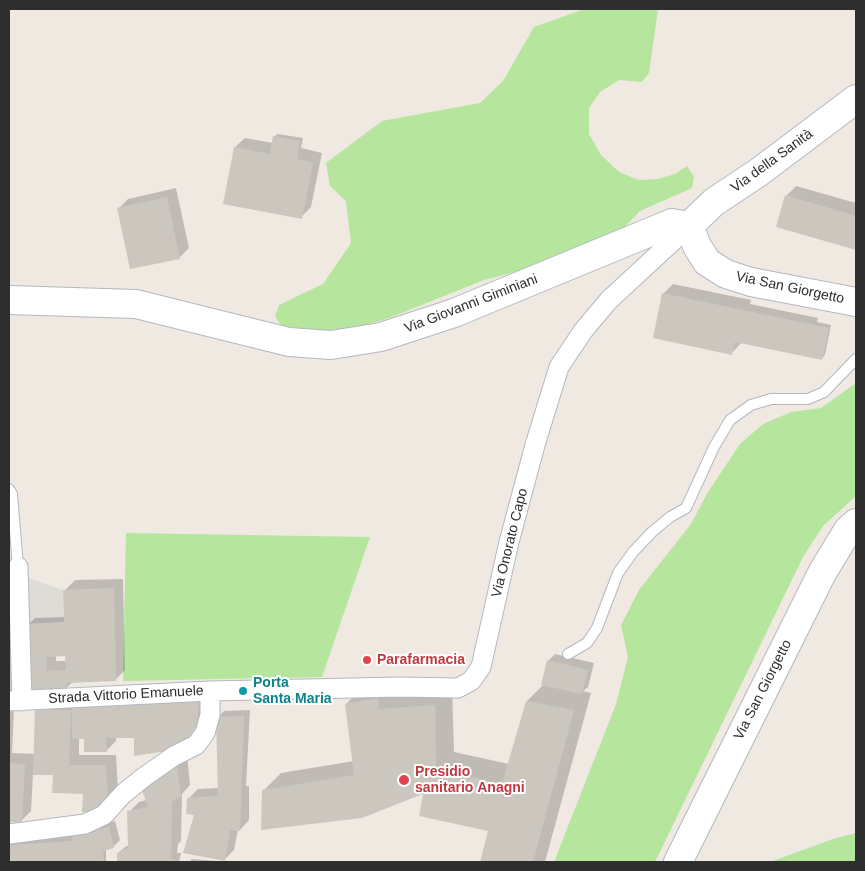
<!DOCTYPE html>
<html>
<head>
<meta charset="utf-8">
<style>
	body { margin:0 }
	#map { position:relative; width:865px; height:871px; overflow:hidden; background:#efe9e1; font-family:Arial,sans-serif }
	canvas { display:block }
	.frame { position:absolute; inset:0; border:10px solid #2e2e2e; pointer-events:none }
</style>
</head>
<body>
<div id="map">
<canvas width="865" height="871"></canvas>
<div class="frame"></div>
</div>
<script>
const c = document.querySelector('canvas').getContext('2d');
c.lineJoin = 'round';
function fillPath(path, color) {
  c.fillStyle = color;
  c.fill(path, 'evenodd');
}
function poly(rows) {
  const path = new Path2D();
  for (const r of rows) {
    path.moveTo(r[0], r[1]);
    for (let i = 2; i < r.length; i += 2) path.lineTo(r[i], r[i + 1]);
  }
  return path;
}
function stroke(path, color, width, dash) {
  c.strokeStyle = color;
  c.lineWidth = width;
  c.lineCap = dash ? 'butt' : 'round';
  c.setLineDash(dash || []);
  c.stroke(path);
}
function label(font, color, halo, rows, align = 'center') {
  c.font = font + ' Arial,sans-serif';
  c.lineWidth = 4;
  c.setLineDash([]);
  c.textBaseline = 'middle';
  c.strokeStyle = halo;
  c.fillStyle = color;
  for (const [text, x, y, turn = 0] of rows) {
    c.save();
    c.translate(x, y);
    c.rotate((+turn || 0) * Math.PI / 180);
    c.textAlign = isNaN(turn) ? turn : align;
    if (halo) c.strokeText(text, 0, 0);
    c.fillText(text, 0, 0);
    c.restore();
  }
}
fillPath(poly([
	[584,9,658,9,649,73,642,82,619,80,600,92,589,108,589,134,601,155,619,172,639,180,658,179,675,174,687,166,694,177,692,188,640,211,613,239,569,258,484,280,389,318,356,328,301,334,282,327,275,316,279,305,323,284,351,243,346,201,330,186,326,163,382,121,480,103,503,81,534,27],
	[856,383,856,496,823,526,803,557,655,862,554,862,616,704,628,657,621,625,639,590,691,524,708,492,740,444,763,424,791,412,821,408],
	[126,533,370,537,322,677,123,681],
	[856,833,856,862,770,862,833,839]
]), '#b6e59e');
fillPath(poly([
	[26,577,63,590,64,622,27,624]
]), '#dfdcd8');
fillPath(poly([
	[278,134,303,138,301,148,322,153,311,207,301,217,235,147,245,138,273,143,275,136],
	[796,186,856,203,856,249,777,226,786,196],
	[176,188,189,248,179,258,118,209,128,199],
	[673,284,751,300,750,304,818,318,817,322,831,325,825,355,822,358,742,342,732,353,663,294],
	[123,579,125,670,115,680,74,681,65,689,30,690,29,624,35,618,65,617,65,590,75,580],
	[66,653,67,661,56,661,56,655],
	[9,613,23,613,15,693,9,693],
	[555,654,594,663,588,687,583,691,591,693,545,862,481,862,489,830,425,793,264,790,281,773,354,761,346,704,364,686,452,688,454,752,509,764,527,701,544,684,548,661],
	[208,691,195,736,116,737,116,741,106,751,85,737,79,737,79,755,116,755,118,791,108,801,84,792,54,774,33,774,31,811,21,821,9,821,9,710,14,710,12,753,35,754,36,710,46,700],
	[250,710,246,786,249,786,249,820,240,830,238,830,234,850,224,860,195,814,188,799,198,789,219,788,218,717,224,711],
	[187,755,190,785,182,794,181,841,178,844,177,853,181,853,179,862,119,862,118,853,125,847,130,845,129,812,139,802,146,800,142,788],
	[115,821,120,840,113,847,106,849,106,862,9,862,9,840,74,835,79,830],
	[192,859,218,861,218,862,189,862]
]), '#0003');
fillPath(poly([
	[273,136,300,141,297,159,313,162,302,219,223,204,234,147,270,154],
	[785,195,856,216,856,250,776,227],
	[167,197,180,259,130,269,117,208],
	[662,293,829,328,822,360,735,342,732,355,653,338],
	[114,588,116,681,66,683,66,691,29,692,27,624,64,622,63,590],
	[65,656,66,670,47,671,46,657],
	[9,623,13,623,15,694,9,694],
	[547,660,588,670,582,694,541,685],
	[378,698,379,709,435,705,436,769,502,784,526,701,574,710,533,862,480,862,488,831,419,816,423,794,362,818,261,830,262,790,354,775,345,704],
	[199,700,196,737,173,750,134,756,134,738,106,738,107,752,84,752,84,739,72,739,72,705],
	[35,709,71,710,69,765,106,765,108,802,94,812,82,812,83,794,52,793,53,775,33,775],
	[244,716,240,831,230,830,225,861,183,853,194,815,186,814,187,798,218,796,216,717],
	[9,763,25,764,22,823,9,822],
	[177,764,181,796,172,802,171,859,175,860,175,862,117,862,117,853,128,848,127,811,148,807,141,787],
	[109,827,114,848,103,851,104,862,9,862,9,845,73,841,71,836]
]), '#cbc7bf');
const lane = poly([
	[9,489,12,494,18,567],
	[568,654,587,643,597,628,618,573,633,552,652,532,670,517,686,508,714,447,730,420,751,405,771,399,808,399,824,392,856,359]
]);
const street = poly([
	[18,567,22,701],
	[9,701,210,691,400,687,458,688,471,681,481,667,509,542,535,445,559,367,583,331,609,300,689,226],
	[9,834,85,824,104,815,123,794,144,777,174,756,196,745,205,733,210,715,210,691]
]);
const secondary = poly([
	[689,226,714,202,759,172,856,99],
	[689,226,697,246,707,262,726,274,751,282,856,302],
	[9,300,136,304,289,342,331,345,381,337,454,313,672,223,689,226],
	[678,862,822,573,848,530,856,523]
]);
stroke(lane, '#b4b7c1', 12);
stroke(street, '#b4b7c1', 21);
stroke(secondary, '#b4b7c1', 30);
stroke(lane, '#fff', 10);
stroke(street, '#fff', 19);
stroke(secondary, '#fff', 28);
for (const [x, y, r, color] of [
	[367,660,5,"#e0444e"],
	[243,691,5,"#0f9aa8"],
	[404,780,6,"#e0444e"]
]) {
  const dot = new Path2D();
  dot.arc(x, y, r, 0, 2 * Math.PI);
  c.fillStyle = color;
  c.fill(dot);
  stroke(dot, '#fff', 2);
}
label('14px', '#2e2e2e', '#fff', [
	["Via della Sanità",772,161,-36],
	["Via San Giorgetto",790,288,12],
	["Via Giovanni Giminiani",471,304,-21],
	["Via Onorato Capo",510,543,-76],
	["Via San Giorgetto",763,690,-63],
	["Strada Vittorio Emanuele",126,695,-3]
]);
label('bold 14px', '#be3a42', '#fff', [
	["Parafarmacia",377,660],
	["Presidio",415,772],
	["sanitario Anagni",415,788]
], 'left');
label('bold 14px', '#0d838f', '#fff', [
	["Porta",253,683],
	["Santa Maria",253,699]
], 'left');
</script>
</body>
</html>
